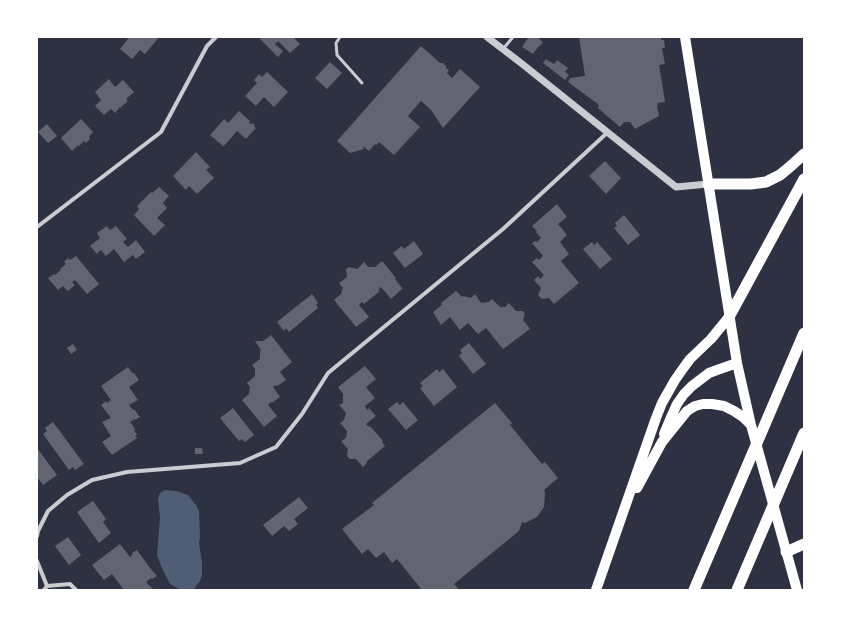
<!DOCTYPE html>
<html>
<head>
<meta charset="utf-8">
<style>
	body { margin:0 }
	#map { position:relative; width:841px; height:627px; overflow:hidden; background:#2d3142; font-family:"Space Grotesk",sans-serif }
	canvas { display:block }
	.frame { position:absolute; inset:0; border:38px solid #fff; pointer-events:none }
</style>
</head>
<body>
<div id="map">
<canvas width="841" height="627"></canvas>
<div class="frame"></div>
</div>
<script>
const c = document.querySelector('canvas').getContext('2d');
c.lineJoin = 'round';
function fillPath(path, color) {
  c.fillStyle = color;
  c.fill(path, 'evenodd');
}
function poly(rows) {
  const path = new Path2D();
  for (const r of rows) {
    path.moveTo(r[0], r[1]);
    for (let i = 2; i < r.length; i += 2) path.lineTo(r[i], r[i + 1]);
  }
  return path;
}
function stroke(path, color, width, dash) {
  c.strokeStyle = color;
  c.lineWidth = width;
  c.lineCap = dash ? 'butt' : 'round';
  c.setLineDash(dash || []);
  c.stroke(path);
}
fillPath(poly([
	[165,490,176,491,188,495,196,505,199,511,200,537,199,544,202,562,202,575,200,581,193,590,181,590,170,584,162,568,157,555,160,518,158,499,160,493]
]), '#4f5d75');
fillPath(poly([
	[126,37,159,37,145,54,140,50,132,59,120,49,128,39],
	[261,37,267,37,269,38,270,37,293,37,300,44,290,53,278,41,275,44,283,51,278,57,260,39],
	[530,37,537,37,543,42,540,46,539,46,533,54,522,47,528,38,529,38],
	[579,37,661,37,661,40,664,40,665,48,662,48,665,64,659,65,665,102,658,103,657,106,659,116,635,129,630,122,624,122,620,127,598,108,599,105,568,82,570,78,585,76],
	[421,46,440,63,443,63,446,66,446,68,449,70,447,73,452,78,460,69,480,87,443,128,431,110,421,101,408,116,420,127,394,155,379,142,376,145,375,144,369,151,363,146,364,149,350,153,337,141],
	[546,59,554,64,557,60,568,68,565,72,569,75,565,80,543,63],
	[330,62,342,73,327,89,315,78],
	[267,72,288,92,274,107,264,97,256,106,245,96,257,83,254,80,259,74,262,77],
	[109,79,115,87,123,80,134,92,126,99,128,101,120,108,120,107,115,113,111,109,104,115,95,106,101,100,95,92],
	[239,111,250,121,249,123,251,124,252,123,255,125,254,126,256,128,246,139,237,131,224,146,223,146,210,135,224,119,228,123],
	[81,119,93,132,89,137,90,139,86,143,84,141,79,146,78,145,72,151,61,138],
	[47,124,57,136,48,143,38,132],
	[196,152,210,167,206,170,214,178,197,194,189,186,186,190,173,176],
	[605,161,621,178,606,194,589,176],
	[159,187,169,196,163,203,167,208,157,218,165,225,154,236,134,215,139,209,137,206,151,192,152,193],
	[557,204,567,217,558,224,567,235,560,242,569,254,561,261,579,283,554,304,549,298,542,299,538,295,541,288,534,280,538,276,540,279,544,275,532,262,537,258,539,260,543,256,532,243,535,241,537,242,541,238,536,232,537,231,532,226],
	[624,215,640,235,628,245,614,228,617,226,615,223],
	[107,226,110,230,116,226,127,239,123,242,128,247,136,240,145,252,136,259,133,255,124,262,114,249,106,256,101,250,97,254,90,246,100,238,97,233],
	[414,241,423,254,405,268,393,253,402,246,404,249],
	[592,242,594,245,597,242,612,259,600,269,583,249],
	[76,256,99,284,87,294,75,280,72,282,75,285,68,291,63,286,58,290,48,278,54,274,55,275,61,270,60,269,66,264,64,262,68,258,70,260],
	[382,261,396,278,395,279,402,288,402,289,391,299,381,287,378,290,380,291,364,304,362,302,359,305,369,317,356,327,334,300,341,294,343,287,342,287,339,283,347,277,346,269,349,267,357,269,364,262,368,267,375,267],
	[456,291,462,297,463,296,471,298,475,294,481,303,488,302,492,299,500,307,505,307,509,303,516,311,523,311,525,314,523,320,530,329,503,349,486,328,478,334,468,323,460,330,450,317,441,325,433,312,442,305,441,303],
	[312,294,318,303,316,305,318,308,289,332,286,328,284,331,277,322],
	[271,335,292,362,280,372,286,380,277,386,276,385,273,387,280,397,272,403,271,402,268,405,277,416,264,427,242,400,249,394,250,387,247,383,255,376,255,369,252,365,260,359,260,351,261,350,255,341,263,341],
	[469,343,486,364,473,374,459,356,462,353,460,350],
	[73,344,77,350,71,354,67,348],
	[365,366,376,379,366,387,375,398,365,406,367,410,369,408,376,416,366,424,369,427,370,426,383,441,382,442,385,446,366,462,367,463,363,467,356,459,350,459,347,456,348,449,341,441,346,438,347,431,340,423,344,420,346,413,339,405,343,403,343,394,338,387],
	[128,367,132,373,134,373,139,380,129,387,138,400,129,405,133,410,134,409,140,417,135,420,135,419,130,422,135,429,134,430,137,435,135,436,137,438,112,455,102,442,111,436,102,422,111,418,101,405,106,401,107,403,111,400,101,386],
	[437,369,439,372,443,369,457,387,434,406,420,388,423,386,420,383],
	[397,402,400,405,403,402,418,420,406,430,388,409],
	[495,403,512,423,510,425,542,464,545,462,558,478,544,490,545,493,544,507,537,517,525,523,522,522,519,531,454,584,458,588,456,590,422,590,397,559,392,563,384,552,376,558,368,549,362,554,342,529,374,505,372,503],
	[233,408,254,435,245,442,242,439,239,441,220,418],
	[53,422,84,464,75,470,73,467,69,470,43,434,47,431,45,428],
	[37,448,57,475,43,485,37,477],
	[195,448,202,448,203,454,195,454],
	[299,497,308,508,294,519,298,524,289,531,284,526,272,536,263,525],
	[93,501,106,519,103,522,111,533,99,543,77,512],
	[68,537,81,555,69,565,55,546],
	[120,544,130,557,133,554,132,553,137,550,150,568,157,576,152,579,151,578,146,582,154,590,124,590,112,574,104,580,95,569,92,565]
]), '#626471');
stroke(poly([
	[340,37,336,43,337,55,362,83],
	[503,49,513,37]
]), '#caccd0', 3);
stroke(poly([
	[37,227,161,132,207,46,216,37],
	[37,536,38,531,48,511,67,495,92,480,127,472,240,463,276,447,302,414,328,373,503,229,608,132],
	[37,561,47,586],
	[44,590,47,586,70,584,76,590]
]), '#caccd0', 4);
stroke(poly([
	[487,37,521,63,676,187,708,184]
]), '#caccd0', 7);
stroke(poly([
	[685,37,737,363,751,425,797,590],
	[664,434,672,415,677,404,684,394,692,386,709,373,717,370,737,363],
	[637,488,662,442,687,411,695,406,703,404,712,404,724,406,734,411,743,417,751,425],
	[596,590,656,418,662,403,675,380,682,370,690,359,711,339,729,317]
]), '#fff', 10);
stroke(poly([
	[708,184,751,184,766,182,780,175,792,165,804,154],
	[729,317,804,179],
	[786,552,804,544],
	[694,590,804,333],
	[737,590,804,433]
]), '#fff', 11);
</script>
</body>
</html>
